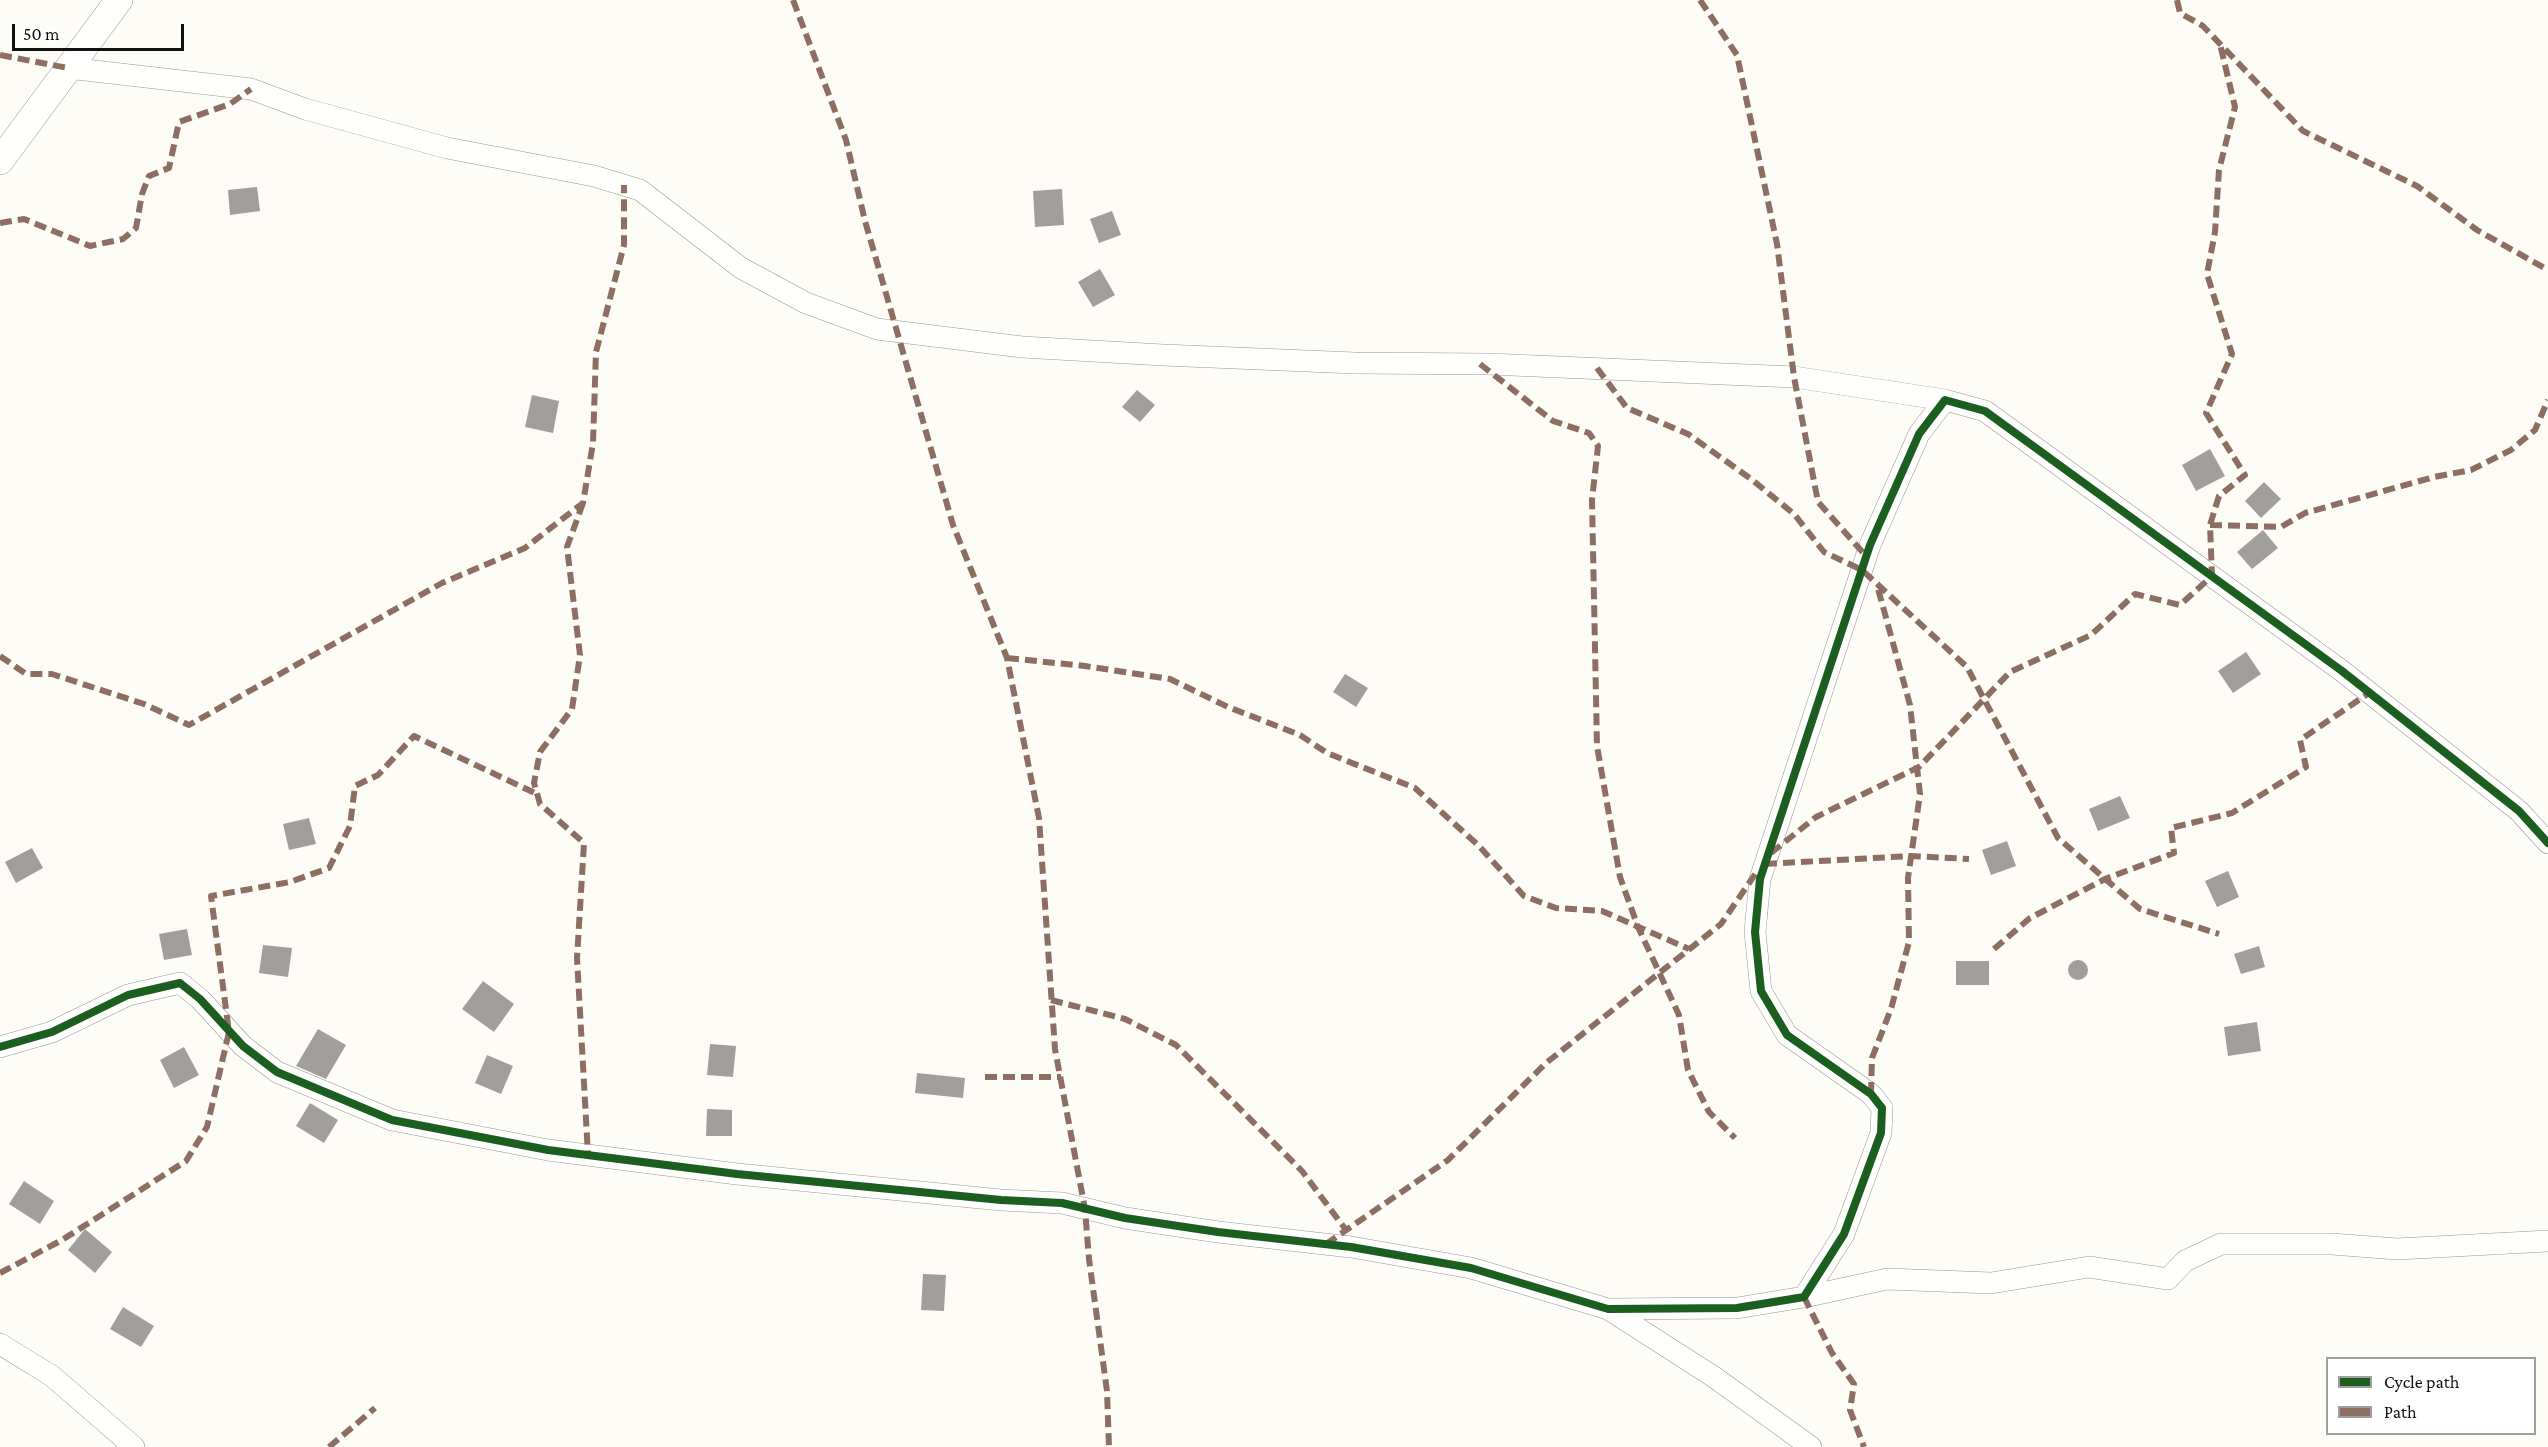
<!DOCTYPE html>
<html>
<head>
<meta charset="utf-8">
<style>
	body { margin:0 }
	#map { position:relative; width:2548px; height:1447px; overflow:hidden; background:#fdfcf7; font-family:"Crimson Pro",serif }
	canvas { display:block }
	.legend { position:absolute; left:2326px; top:1357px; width:210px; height:78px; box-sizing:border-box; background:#fff; border:2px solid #a0a0a0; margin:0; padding:8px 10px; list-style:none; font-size:18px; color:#111 }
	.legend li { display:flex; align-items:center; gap:12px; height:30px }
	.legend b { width:30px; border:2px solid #a0a0a0 }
	.scale { position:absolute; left:12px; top:24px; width:172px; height:27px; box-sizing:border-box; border:3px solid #111; border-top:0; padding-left:8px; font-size:18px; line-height:21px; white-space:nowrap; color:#111; -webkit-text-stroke:4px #fff; paint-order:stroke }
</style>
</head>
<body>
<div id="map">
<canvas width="2548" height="1447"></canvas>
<ul class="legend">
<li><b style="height:8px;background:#1b5e20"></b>Cycle path</li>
<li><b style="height:8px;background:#8d6e63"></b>Path</li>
</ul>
<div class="scale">50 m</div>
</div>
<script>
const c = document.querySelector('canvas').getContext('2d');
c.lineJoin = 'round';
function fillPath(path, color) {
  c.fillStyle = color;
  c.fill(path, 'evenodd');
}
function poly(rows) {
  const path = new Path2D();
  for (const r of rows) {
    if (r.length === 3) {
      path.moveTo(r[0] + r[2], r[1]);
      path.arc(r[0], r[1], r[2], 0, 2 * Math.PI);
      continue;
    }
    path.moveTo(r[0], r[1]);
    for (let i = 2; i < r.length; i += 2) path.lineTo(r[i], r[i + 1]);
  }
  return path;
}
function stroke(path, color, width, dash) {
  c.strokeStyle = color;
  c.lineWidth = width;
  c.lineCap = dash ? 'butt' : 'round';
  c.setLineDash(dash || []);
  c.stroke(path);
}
fillPath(poly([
	[257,187,260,211,230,215,228,190],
	[1062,189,1064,225,1035,227,1033,191],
	[1112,211,1121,235,1099,243,1090,219],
	[1100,269,1115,295,1093,307,1078,282],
	[1137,390,1155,405,1140,422,1122,407],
	[532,395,559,401,553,433,525,427],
	[2210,449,2225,476,2196,491,2182,465],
	[2264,482,2281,499,2261,518,2245,501],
	[2263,530,2278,548,2252,569,2237,552],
	[2246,652,2261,674,2233,693,2218,671],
	[1345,674,1368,688,1356,707,1333,692],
	[2120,796,2130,818,2098,831,2089,809],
	[309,818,316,844,289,850,283,824],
	[2007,841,2016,866,1991,875,1982,850],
	[32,848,43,868,16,883,5,862],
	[2228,871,2239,897,2217,907,2205,881],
	[187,929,192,955,164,960,159,934],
	[263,945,292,948,288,977,259,973],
	[2259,946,2265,967,2241,974,2234,954],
	[2078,970,10],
	[1956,961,1989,961,1989,985,1956,985],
	[483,981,514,1004,494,1032,462,1009],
	[2257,1022,2261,1051,2228,1056,2224,1027],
	[318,1029,346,1045,326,1079,296,1066],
	[710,1044,736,1046,733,1077,707,1075],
	[184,1047,199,1075,174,1088,160,1060],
	[487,1055,513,1066,501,1094,475,1083],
	[917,1073,965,1078,963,1098,915,1093],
	[310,1103,338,1120,324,1143,296,1126],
	[707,1109,732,1110,732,1136,706,1136],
	[24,1181,54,1201,40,1224,9,1204],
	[85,1229,112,1252,95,1273,68,1250],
	[923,1274,946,1275,944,1311,921,1310],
	[123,1307,154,1326,141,1347,110,1329]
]), '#a19f9c');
const minor = poly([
	[68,68,251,89,305,109,447,148,594,176,640,190,741,268,806,303,877,329,1022,347,1163,355,1355,363,1488,364,1794,377,1945,400],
	[0,1047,52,1032,128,995,180,983,200,999,243,1046,277,1072,392,1120,548,1150,737,1174,1001,1200,1062,1203,1125,1218,1218,1232,1351,1247,1471,1268,1608,1309,1737,1308,1804,1297,1844,1234,1881,1133,1882,1108,1871,1094,1787,1035,1761,991,1755,932,1760,879,1870,545,1919,434,1945,400,1985,411,2342,671,2519,811,2548,843],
	[1804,1297,1887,1279,1991,1283,2089,1267,2168,1279,2185,1261,2221,1244,2332,1244,2397,1249,2548,1241],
	[1608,1309,1714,1377,1811,1447],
	[0,1344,52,1376,134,1447]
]);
const tertiary = poly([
	[0,161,119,0]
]);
stroke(minor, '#979795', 22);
stroke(tertiary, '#979795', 28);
stroke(minor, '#fffffe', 21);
stroke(tertiary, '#fffffe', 27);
stroke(poly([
	[793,0,846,140,865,221,953,525,1007,658,1039,818,1055,1049,1085,1209,1089,1259,1107,1391,1109,1447],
	[1700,0,1737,55,1777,244,1794,377,1818,502,1867,557],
	[2177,0,2180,13,2203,26,2303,131,2417,186,2477,230,2548,270],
	[0,55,68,68],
	[0,223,24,219,90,246,123,239,136,228,142,194,149,176,169,168,179,122,230,104,251,89],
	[1480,364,1553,421,1589,433,1598,446,1592,500,1597,746,1620,877,1638,927,1679,1015,1688,1070,1709,1112,1735,1138],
	[1597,368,1627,408,1688,434,1751,479,1794,514,1824,552,1862,570,1967,667,2058,838,2140,909,2219,934],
	[583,503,567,547,580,655,572,709,540,752,534,783,540,804,584,843,577,958,588,1155],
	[2210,525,2281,527,2305,513,2434,477,2471,470,2511,450,2535,430,2548,400],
	[0,656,26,674,52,674,144,704,189,725,442,583,525,548,583,503,593,443,596,352,624,245,624,185],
	[1007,658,1085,666,1170,679,1228,707,1300,735,1327,753,1415,788,1479,846,1524,896,1556,908,1602,911,1689,949],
	[1771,853,1816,817,1919,767,2010,672,2091,635,2135,594,2180,605,2212,576,2210,525,2219,496,2245,475,2206,413,2232,354,2207,274,2215,232,2219,170,2235,107,2220,44],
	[1765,864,1911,856,1969,859],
	[1994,949,2030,918,2105,879,2174,853,2171,828,2232,813,2306,767,2300,740,2369,693],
	[1051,1000,1125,1019,1176,1045,1302,1171,1346,1230],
	[985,1077,1061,1077],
	[1871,1094,1872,1058,1891,1009,1909,942,1908,878,1920,794,1910,705,1877,585],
	[1326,1244,1448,1160,1546,1063,1721,924,1758,870],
	[0,1273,62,1240,186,1161,207,1127,229,1032,211,896,290,882,329,868,350,826,355,786,378,775,414,736,537,794],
	[1804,1297,1832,1353,1854,1384,1850,1410,1864,1447],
	[329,1447,375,1408]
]), '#8d6e63', 6, [12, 6]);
stroke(poly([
	[0,1047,52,1032,128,995,180,983,200,999,243,1046,277,1072,392,1120,548,1150,737,1174,1001,1200,1062,1203,1125,1218,1218,1232,1351,1247,1471,1268,1608,1309,1737,1308,1804,1297,1844,1234,1881,1133,1882,1108,1871,1094,1787,1035,1761,991,1755,932,1760,879,1870,545,1919,434,1945,400,1985,411,2342,671,2519,811,2548,843]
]), '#1b5e20', 8);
</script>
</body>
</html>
